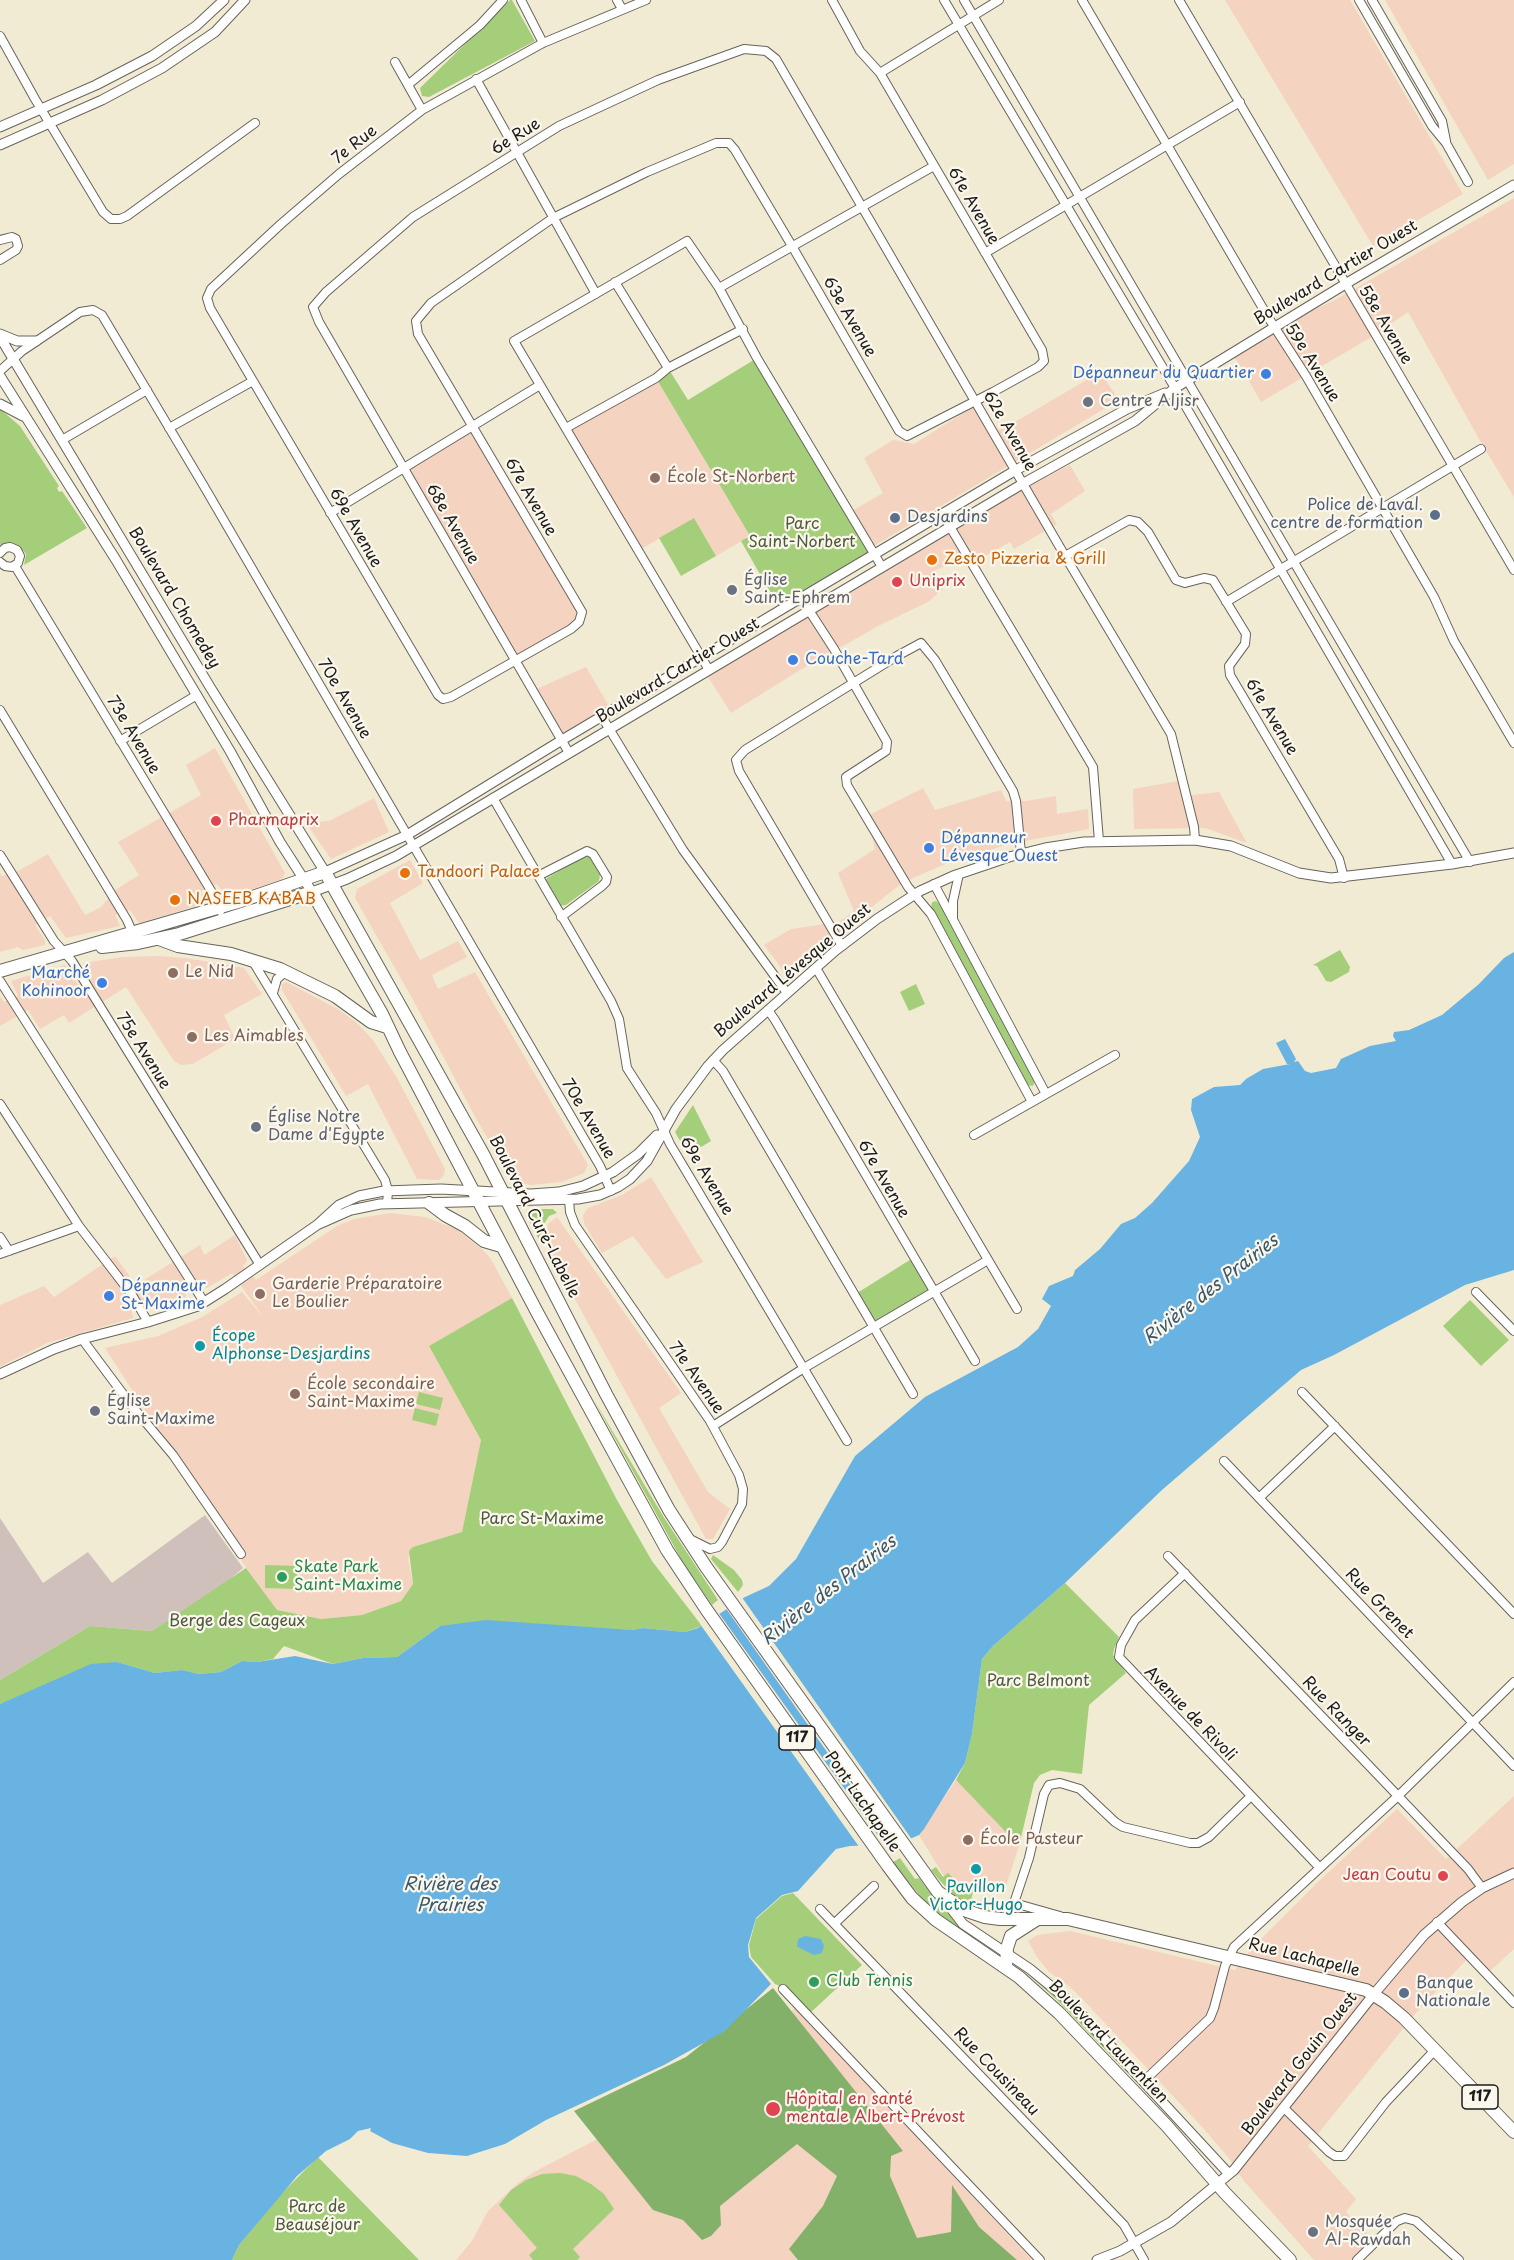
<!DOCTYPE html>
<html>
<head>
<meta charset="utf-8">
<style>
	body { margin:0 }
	canvas { display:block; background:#f2ebd3 }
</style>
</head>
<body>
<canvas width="1514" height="2260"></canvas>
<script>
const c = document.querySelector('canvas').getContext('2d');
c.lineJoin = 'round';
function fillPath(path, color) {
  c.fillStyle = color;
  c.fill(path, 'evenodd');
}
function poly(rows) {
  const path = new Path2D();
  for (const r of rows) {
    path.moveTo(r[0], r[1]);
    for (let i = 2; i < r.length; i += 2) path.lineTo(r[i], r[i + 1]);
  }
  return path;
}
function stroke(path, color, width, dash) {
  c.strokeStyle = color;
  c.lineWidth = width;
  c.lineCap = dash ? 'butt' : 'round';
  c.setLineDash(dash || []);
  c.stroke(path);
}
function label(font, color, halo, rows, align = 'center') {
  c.font = font + ' "Playpen Sans",sans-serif';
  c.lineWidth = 4.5;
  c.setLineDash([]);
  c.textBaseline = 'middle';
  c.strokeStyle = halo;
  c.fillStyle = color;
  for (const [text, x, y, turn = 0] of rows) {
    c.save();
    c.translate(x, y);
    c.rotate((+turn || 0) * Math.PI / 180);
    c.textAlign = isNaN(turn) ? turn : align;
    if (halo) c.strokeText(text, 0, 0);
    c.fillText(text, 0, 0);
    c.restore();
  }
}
fillPath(poly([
	[1225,0,1350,0,1463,194,1373,246],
	[1385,0,1514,0,1514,164,1488,180],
	[1514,198,1514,497,1483,446,1408,312,1375,335,1261,402,1236,359,1225,358,1274,327,1333,301],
	[1100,372,1119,400,872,547,850,512,883,493,864,458,893,440,914,444,973,407,991,430,1003,429],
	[656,378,750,536,716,556,694,518,638,551,566,428],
	[473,426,582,612,579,622,515,662,404,468],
	[1070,465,1085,491,1051,514,1057,524,1014,549,1010,542,979,559,966,556,934,571,943,589,928,602,878,626,845,645,834,649,731,713,708,677,715,671,954,524],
	[586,667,612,711,562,740,532,691],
	[215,748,285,873,282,879,228,898,217,884,201,891,206,903,139,923,130,910,115,915,120,926,66,938,50,916,35,925,45,940,45,945,23,950,18,947,0,952,0,873,2,876,20,870,48,854,85,915,101,907,115,890,139,875,118,842,201,795,186,765],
	[1178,781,1184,796,1219,792,1247,843,1205,828,1134,829,1133,789],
	[923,788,935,810,1001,790,1006,801,1026,801,1056,796,1057,814,1088,809,1089,829,1009,844,950,862,913,878,897,887,843,930,788,980,777,962,764,945,791,929,839,922,854,911,838,873,875,849,867,816],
	[374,798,389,832,331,859,306,823,329,821],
	[410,860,423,883,390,903,420,960,458,941,467,957,432,975,438,989,475,972,588,1165,584,1173,562,1182,531,1185,519,1183,510,1177,478,1122,412,998,355,898,357,889],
	[156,956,186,958,244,968,262,994,224,1015,235,1039,193,1064,181,1065,174,1061,126,987,69,1023,64,1015,40,1029,28,1010,0,1026,0,996,4,1002,18,996,11,981,65,965,80,988,92,978,83,963,123,957],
	[286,982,338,1009,358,1024,373,1040,397,1078,445,1169,444,1175,439,1180,417,1179,368,1084,346,1096,282,990,282,984],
	[651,1177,703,1262,666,1279,633,1236,602,1253,584,1224,583,1215,588,1208,622,1195],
	[390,1213,425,1217,456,1229,484,1251,491,1259,512,1298,429,1346,481,1440,462,1532,413,1547,408,1558,413,1584,401,1601,362,1615,321,1619,276,1610,243,1563,105,1348,158,1336,202,1317,242,1292,264,1318,232,1273,207,1288,199,1280,185,1286,186,1297,156,1310,148,1302,131,1308,133,1318,47,1343,0,1367,0,1305,44,1286,54,1297,115,1256,136,1285,200,1245,204,1255,235,1235,247,1261,243,1266,256,1280,337,1226,354,1219],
	[557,1217,681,1393,659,1408,708,1492,730,1509,713,1539,706,1539,547,1248,545,1235,548,1224],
	[956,1780,1019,1846,1004,1892,947,1881,919,1835],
	[1514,1796,1514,1949,1489,1972,1472,1954,1415,2014,1308,2146,1356,2199,1346,2212,1379,2245,1364,2258,1366,2260,1314,2260,1243,2180,1228,2157,1203,2128,1087,2004,1070,1987,1049,1972,1037,1957,1028,1941,1037,1935,1070,1931,1235,1970,1251,1949,1319,1881,1397,1809,1446,1859],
	[795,2008,1032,2260,456,2260,472,2241,488,2211,519,2182,534,2172,719,2076]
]), '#f4d3c0');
fillPath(poly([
	[205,1515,243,1568,223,1585,152,1631,90,1626,0,1680,0,1518,43,1583,88,1552,112,1583]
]), '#d0c0bc');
fillPath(poly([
	[510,0,512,0,535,41,429,97,422,96,420,88],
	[757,358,875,555,781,611,741,541,750,536,656,378,668,368,688,400],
	[0,409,20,426,59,486,57,488,59,492,62,491,87,528,24,565,26,554,20,547,8,542,0,546],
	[694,518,716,556,681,576,659,538],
	[585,856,593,859,600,874,599,881,566,905,559,906,545,882,547,878],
	[936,901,940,904,1035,1080,1033,1086,1026,1085,931,908,932,902],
	[1340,950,1350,967,1349,972,1331,982,1326,981,1317,966,1313,965],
	[916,984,925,1004,909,1011,900,992],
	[693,1105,711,1141,688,1155,675,1132],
	[537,1209,553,1209,557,1213,549,1216,544,1224,542,1246,529,1220,530,1214],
	[913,1258,933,1293,874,1327,854,1295],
	[512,1298,617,1500,652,1561,702,1626,685,1632,643,1628,632,1630,440,1626,397,1657,363,1658,333,1664,284,1646,273,1659,257,1662,242,1661,221,1672,199,1674,182,1670,155,1673,117,1662,0,1704,0,1680,90,1626,152,1631,246,1568,277,1610,321,1619,362,1615,401,1601,413,1584,409,1551,413,1547,462,1532,481,1440,429,1346],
	[1470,1300,1509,1340,1481,1366,1443,1326],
	[419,1392,443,1398,440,1410,416,1404],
	[594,1400,663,1516,718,1600,712,1605,682,1561],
	[415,1408,439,1414,436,1426,412,1420],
	[713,1555,734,1570,742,1580,743,1585,738,1592,711,1559],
	[265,1565,298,1566,298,1589,265,1588],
	[1065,1583,1119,1637,1114,1649,1113,1655,1126,1673,1089,1705,1082,1774,1052,1770,1040,1775,1034,1783,1019,1846,956,1780,965,1763,972,1734,982,1659,993,1646],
	[900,1858,915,1879,919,1878,943,1909,976,1938,975,1940,943,1917,920,1896,893,1862],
	[936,1867,943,1877,948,1873,953,1878,952,1883,974,1888,970,1904,956,1897,941,1882,931,1870],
	[793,1893,862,1965,809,2014,785,1988,775,1984,751,1957,749,1945,756,1919,782,1896],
	[1017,1964,1065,2004,1186,2133,1058,2001],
	[318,2157,419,2260,232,2260,239,2245,279,2196],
	[560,2173,576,2176,591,2184,604,2194,614,2209,573,2249,580,2257,577,2260,533,2260,529,2255,537,2248,499,2205,511,2190,526,2180,542,2174]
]), '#a5ce7a');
fillPath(poly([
	[773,1988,903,2151,891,2156,890,2176,917,2238,951,2232,952,2185,979,2227,1017,2260,798,2260,789,2249,823,2206,837,2176,797,2144,720,2206,721,2225,711,2236,702,2240,683,2220,653,2210,574,2111,686,2057]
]), '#84b16a');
fillPath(poly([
	[1514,952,1514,1270,1465,1285,1334,1355,1301,1370,1162,1490,1065,1583,993,1646,982,1659,972,1734,965,1763,924,1829,919,1835,903,1842,883,1845,850,1846,836,1849,798,1891,782,1895,756,1918,748,1945,749,1957,771,1984,725,2031,664,2065,546,2120,505,2144,467,2156,428,2153,392,2143,370,2131,371,2128,358,2131,350,2139,326,2151,297,2176,239,2245,232,2260,0,2260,0,1704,91,1664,117,1662,155,1673,182,1670,199,1674,221,1672,242,1661,257,1662,295,1656,333,1664,363,1658,397,1657,440,1626,486,1620,632,1630,643,1628,685,1632,698,1628,745,1597,769,1586,796,1559,855,1456,925,1397,1018,1347,1038,1329,1051,1306,1042,1299,1049,1286,1073,1276,1075,1270,1100,1249,1121,1224,1135,1218,1152,1203,1189,1161,1200,1137,1191,1110,1192,1099,1214,1087,1240,1085,1246,1079,1263,1069,1290,1064,1287,1064,1276,1043,1285,1039,1296,1059,1294,1062,1298,1061,1305,1071,1311,1073,1336,1068,1341,1059,1370,1046,1396,1041,1393,1036,1394,1032,1409,1030,1442,1015,1479,984,1504,958],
	[805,1936,821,1939,824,1946,822,1953,814,1955,800,1948,797,1946,798,1939]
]), '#68b3e1');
fillPath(poly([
	[741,1596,913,1841,894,1847,725,1607],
	[718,1612,887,1848,860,1848,700,1624]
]), '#f2ebd3');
const minor = poly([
	[521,0,543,43],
	[617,0,622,9],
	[646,0,543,43,422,110,339,174,281,224,211,289,207,298,210,308,438,695,443,699,451,697,571,629,579,622,582,612,418,334,416,321,431,303,553,218,647,172,716,143,729,143,735,150,792,246,899,431,907,436,993,392,1038,367,1044,361,1042,350,880,73,860,51,832,0],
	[944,0,1175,388,1452,864],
	[964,0,1470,862],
	[1082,0,1268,317,1306,376,1434,597,1454,641,1514,743],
	[1179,0,1514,570],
	[1359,0,1432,126,1446,143,1468,182],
	[1372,0,1442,121,1446,141],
	[0,36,35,99,103,212,111,219,120,219,127,216,255,123],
	[395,62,422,110],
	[880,73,999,0],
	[476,79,596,294],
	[409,84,480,25,503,0],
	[0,240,12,237,16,239,18,246,16,250,0,260],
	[985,253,1240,102],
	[615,282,668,368],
	[719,288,934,166],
	[0,371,22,351,80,312,93,310,102,315,205,488,600,1166,611,1191],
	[169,428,253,381],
	[566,428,656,378,668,368,743,329],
	[62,440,147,390],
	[330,513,540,385],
	[943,515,1093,767,1099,841],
	[0,553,5,548,10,547,17,550,20,556,18,563,12,567,5,566,0,562],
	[1065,556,1129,520,1138,522,1148,532,1176,580,1185,583,1204,578,1213,580,1246,634,1245,644,1229,666,1230,675,1339,859,1344,878],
	[15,566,216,899,220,911],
	[801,598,834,649,887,742,886,751,846,777,847,785,908,887,931,914,1032,1102],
	[1226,602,1481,449],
	[709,670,514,341,687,241,719,288,757,358,882,567],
	[0,710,127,920,134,936],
	[602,717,683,850,787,993],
	[120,741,197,695],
	[569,753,319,322,313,307,326,292,413,217,559,126,658,80,744,49,766,51,776,59,1065,556,1171,734,1194,827,1195,840],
	[493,798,611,1001,619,1019,627,1068,656,1113,670,1144,847,1441],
	[0,855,54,941,72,961,260,1265],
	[538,876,587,851,593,854,607,877,606,882,602,886,561,917],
	[934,884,1046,1094],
	[953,918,953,901,959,874],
	[842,946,739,771,736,760,745,750,897,656,921,643,935,660,1013,791,1016,801,1021,853],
	[252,960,385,1180,388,1191,387,1204],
	[816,968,1017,1309],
	[0,981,204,1302],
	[273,993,277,979,286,971],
	[768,1010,775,1020,975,1361],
	[713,1060,723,1071,913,1394],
	[0,1104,79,1226,132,1295,148,1322],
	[974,1135,1115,1055],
	[569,1200,570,1212,575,1225,710,1421,739,1475,743,1489,742,1504,722,1542,718,1547,710,1549,692,1540],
	[0,1237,9,1251],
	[0,1254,79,1226],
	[1476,1292,1514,1331],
	[82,1339,132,1406,173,1455,241,1554],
	[1302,1392,1514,1614],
	[713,1426,804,1368,988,1260],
	[1224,1461,1514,1766],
	[1259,1498,1335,1426],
	[1168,1556,1468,1869,1482,1888],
	[1185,1573,1135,1620,1121,1645,1119,1657,1320,1868],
	[820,1909,1124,2225,1144,2260],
	[1060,1916,1014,1903,1029,1858,1044,1794,1049,1785,1060,1783,1080,1789,1115,1822,1123,1827,1190,1843,1198,1843,1209,1837,1251,1796],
	[1437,1922,1514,2003],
	[835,1923,874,1886],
	[783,1989,1040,2260],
	[1144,2081,1210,2018,1214,2008,1225,1966,1234,1947,1398,1796,1514,1682],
	[1284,2108,1329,2152,1335,2156,1344,2156,1386,2102,1435,2050],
	[1357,2260,1397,2221,1405,2218,1416,2221,1459,2260]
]);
const tertiary = poly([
	[0,127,96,85,152,56,196,26,224,0],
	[0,145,102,100,162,68,215,32,245,0],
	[0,334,17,341,36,341],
	[0,337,210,687,325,872,407,835,562,740,1016,470,1127,409,1165,393],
	[0,376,116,560,230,751,280,842,312,892,347,879,396,856,1024,483,1135,421,1175,388,1352,280,1514,185],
	[0,404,23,416],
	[317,1225,351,1210,380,1204,578,1199,600,1195,618,1187,630,1179,647,1161,676,1109,708,1066,723,1050,835,951,877,919,920,891,953,876,1009,857,1045,848,1084,842,1195,840,1231,846,1299,873,1331,878,1452,864,1514,853],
	[0,1374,54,1349,82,1339,148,1322,198,1306,225,1289,317,1225,339,1205,359,1196,384,1191,441,1189,531,1194,559,1192,583,1186,613,1172,638,1154,657,1135],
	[943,1898,963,1924,1030,1969,1069,2001,1229,2174],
	[1097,2260,1120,2251,1171,2222,1234,2170,1374,1994,1424,1935,1462,1902,1482,1888,1514,1873]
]);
const primary = poly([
	[159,939,178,946,231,954,280,969,335,996,371,1022,387,1027],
	[102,947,138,943,179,934,312,892,382,1014,400,1052,538,1314,667,1550,706,1609,888,1866,912,1898,936,1920,1019,1977,1059,2013,1167,2126,1225,2193,1290,2260],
	[0,971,238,902,325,872,483,1154,606,1394,669,1510,706,1567,938,1892,964,1910,985,1917,1000,1919,1068,1919,1366,1990,1385,2002,1404,2018,1514,2132],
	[429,1203,445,1215,465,1226,484,1241,501,1246],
	[1006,1967,1007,1948,1011,1936,1036,1920]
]);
stroke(minor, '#67645c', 10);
stroke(tertiary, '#67645c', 11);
stroke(primary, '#67645c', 14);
stroke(minor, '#fff', 8);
stroke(tertiary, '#fff', 9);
stroke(primary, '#fff', 12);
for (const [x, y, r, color] of [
	[1266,374,6,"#3f7fe0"],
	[1088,402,6,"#6b7280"],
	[655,478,6,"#8d6e63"],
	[1435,515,6,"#5c6f8a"],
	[895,518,6,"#5c6f8a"],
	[932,560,6,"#e8710a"],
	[897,582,6,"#e0444e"],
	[732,590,6,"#6b7280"],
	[793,660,6,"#3f7fe0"],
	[216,821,6,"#e0444e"],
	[929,848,6,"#3f7fe0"],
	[405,873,6,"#e8710a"],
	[175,900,6,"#e8710a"],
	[173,973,6,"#8d6e63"],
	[102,983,6,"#3f7fe0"],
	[192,1037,6,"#8d6e63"],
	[256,1127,6,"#6b7280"],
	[260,1294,6,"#8d6e63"],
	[109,1296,6,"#3f7fe0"],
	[200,1346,6,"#0f9aa8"],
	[295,1394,6,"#8d6e63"],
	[95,1411,6,"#6b7280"],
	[282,1577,6,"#2e9e5b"],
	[968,1840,6,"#8d6e63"],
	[976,1869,6,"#0f9aa8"],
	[1443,1876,6,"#e0444e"],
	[814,1982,6,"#2e9e5b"],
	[1404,1993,6,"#5c6f8a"],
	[773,2109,8,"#e0444e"],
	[1313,2232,6,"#6b7280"]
]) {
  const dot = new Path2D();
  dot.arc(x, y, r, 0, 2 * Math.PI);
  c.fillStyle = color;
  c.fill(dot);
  stroke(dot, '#fbf7ec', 2);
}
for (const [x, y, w] of [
	[797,1738,36],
	[1480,2097,36]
]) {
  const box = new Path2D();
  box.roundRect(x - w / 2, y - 12, w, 24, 4.5);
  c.fillStyle = '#fbf7ec';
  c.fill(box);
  stroke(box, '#1c1c1c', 1.5);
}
label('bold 15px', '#1c1c1c', null, [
	["117",797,1738],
	["117",1480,2097]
]);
label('16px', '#1c1c1c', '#fbf7ec', [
	["6e Rue",516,137,-32],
	["7e Rue",355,145,-38],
	["61e Avenue",973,206,60],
	["Boulevard Cartier Ouest",1336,273,-31],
	["63e Avenue",849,317,60],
	["58e Avenue",1385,325,59],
	["59e Avenue",1312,363,58],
	["62e Avenue",1009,431,60],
	["67e Avenue",530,497,60],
	["68e Avenue",452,524,60],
	["69e Avenue",355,528,60],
	["Boulevard Chomedey",174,598,59],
	["Boulevard Cartier Ouest",678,671,-31],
	["70e Avenue",344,699,60],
	["61e Avenue",1271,717,59],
	["73e Avenue",133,735,59],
	["Boulevard Lévesque Ouest",793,971,-40],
	["75e Avenue",143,1051,58],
	["70e Avenue",588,1119,60],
	["69e Avenue",706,1176,59],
	["67e Avenue",883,1179,60],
	["Boulevard Curé-Labelle",534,1217,63],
	["71e Avenue",696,1378,55],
	["Rue Grenet",1379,1604,46],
	["Rue Ranger",1336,1712,46],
	["Avenue de Rivoli",1190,1714,46],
	["Pont Lachapelle",862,1802,55],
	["Rue Lachapelle",1304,1958,14],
	["Boulevard Laurentien",1108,2042,46],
	["Boulevard Gouin Ouest",1300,2064,-52],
	["Rue Cousineau",996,2072,46]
]);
label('16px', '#366cbe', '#fbf7ec', [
	["Dépanneur du Quartier",1254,374,"right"],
	["Couche-Tard",805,660],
	["Dépanneur",941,839],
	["Lévesque Ouest",941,857],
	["Marché",90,974,"right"],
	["Kohinoor",90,992,"right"],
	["Dépanneur",121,1287],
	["St-Maxime",121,1305]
], 'left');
label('16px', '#5b616d', '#fbf7ec', [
	["Centre Aljisr",1100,402],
	["Église",744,581],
	["Saint-Ephrem",744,599],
	["Église Notre",268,1118],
	["Dame d'Egypte",268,1136],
	["Église",107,1402],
	["Saint-Maxime",107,1420],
	["Mosquée",1325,2223],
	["Al-Rawdah",1325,2241]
], 'left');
label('16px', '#785e54', '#fbf7ec', [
	["École St-Norbert",667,478],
	["Le Nid",185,973],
	["Les Aimables",204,1037],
	["Garderie Préparatoire",272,1285],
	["Le Boulier",272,1303],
	["École secondaire",307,1385],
	["Saint-Maxime",307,1403],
	["École Pasteur",980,1840]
], 'left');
label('16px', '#4e5e75', '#fbf7ec', [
	["Police de Laval.",1423,506,"right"],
	["centre de formation",1423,524,"right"],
	["Desjardins",907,518],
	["Banque",1416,1984],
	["Nationale",1416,2002]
], 'left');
label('16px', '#4c5a3d', '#fbf7ec', [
	["Parc",802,525],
	["Saint-Norbert",802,543],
	["Parc St-Maxime",542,1520],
	["Berge des Cageux",237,1622],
	["Parc Belmont",1038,1682],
	["Parc de",317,2208],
	["Beauséjour",317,2226]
]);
label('16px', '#c56008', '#fbf7ec', [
	["Zesto Pizzeria & Grill",944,560],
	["Tandoori Palace",417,873],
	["NASEEB KABAB",187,900]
], 'left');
label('16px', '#be3a42', '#fbf7ec', [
	["Uniprix",909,582],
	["Pharmaprix",228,821],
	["Jean Coutu",1431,1876,"right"],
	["Hôpital en santé",786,2100],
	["mentale Albert-Prévost",786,2118]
], 'left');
label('16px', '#0d838f', '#fbf7ec', [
	["Écope",212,1337],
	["Alphonse-Desjardins",212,1355],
	["Pavillon",976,1888,"center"],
	["Victor-Hugo",976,1906,"center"]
], 'left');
label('16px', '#27864d', '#fbf7ec', [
	["Skate Park",294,1568],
	["Saint-Maxime",294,1586],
	["Club Tennis",826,1982]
], 'left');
label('italic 18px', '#3a586b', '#fbf7ec', [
	["Rivière des Prairies",1211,1290,-38],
	["Rivière des Prairies",829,1591,-38],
	["Rivière des",450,1885],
	["Prairies",450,1906]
]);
</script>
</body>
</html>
